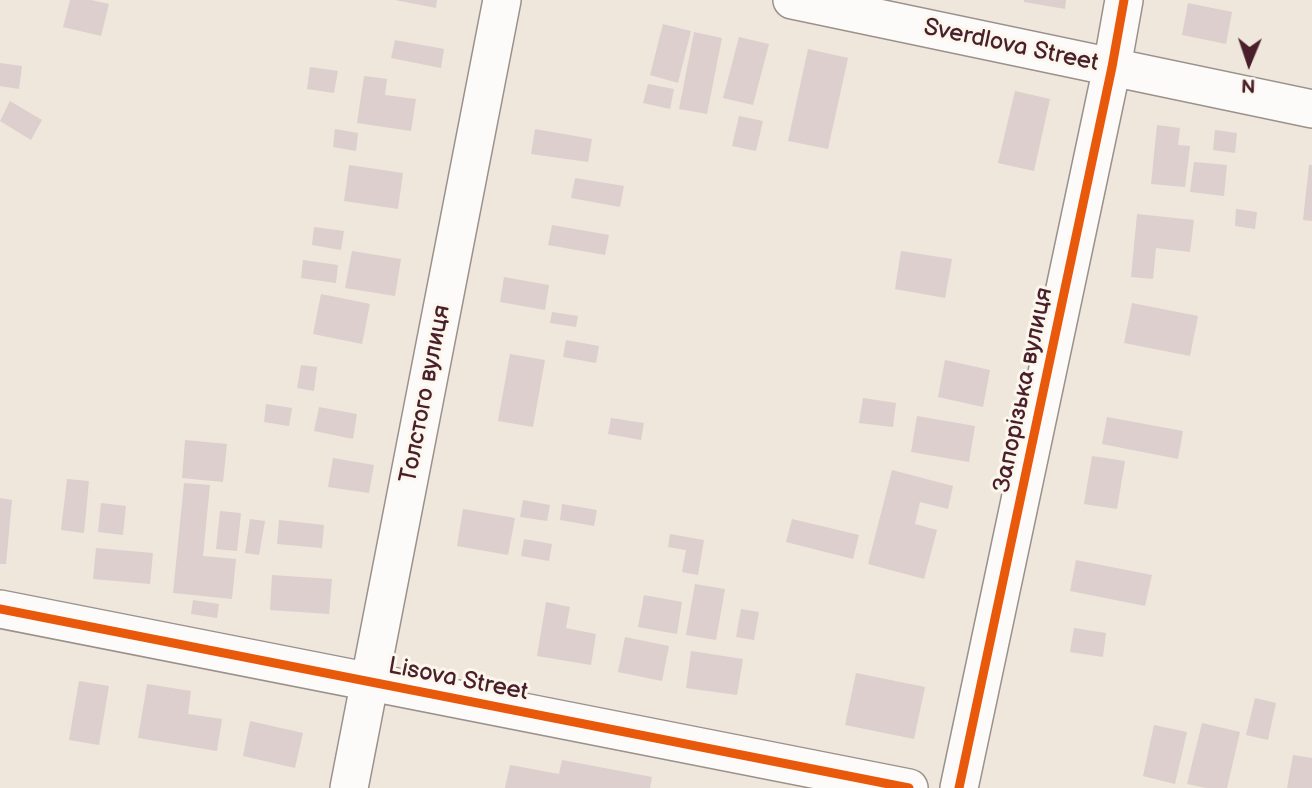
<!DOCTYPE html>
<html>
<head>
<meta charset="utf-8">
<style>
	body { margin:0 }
	#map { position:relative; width:1312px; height:788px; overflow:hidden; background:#efe7db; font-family:"Balsamiq Sans",sans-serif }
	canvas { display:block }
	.north { position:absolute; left:1214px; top:28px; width:70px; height:70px; -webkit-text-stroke:5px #fbf7ec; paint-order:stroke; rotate:182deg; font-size:19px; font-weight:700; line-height:28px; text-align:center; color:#4a1f2b }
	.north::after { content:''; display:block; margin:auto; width:24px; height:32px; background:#4a1f2b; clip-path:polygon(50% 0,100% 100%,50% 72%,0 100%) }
</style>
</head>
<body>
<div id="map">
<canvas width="1312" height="788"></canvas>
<div class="north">N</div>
</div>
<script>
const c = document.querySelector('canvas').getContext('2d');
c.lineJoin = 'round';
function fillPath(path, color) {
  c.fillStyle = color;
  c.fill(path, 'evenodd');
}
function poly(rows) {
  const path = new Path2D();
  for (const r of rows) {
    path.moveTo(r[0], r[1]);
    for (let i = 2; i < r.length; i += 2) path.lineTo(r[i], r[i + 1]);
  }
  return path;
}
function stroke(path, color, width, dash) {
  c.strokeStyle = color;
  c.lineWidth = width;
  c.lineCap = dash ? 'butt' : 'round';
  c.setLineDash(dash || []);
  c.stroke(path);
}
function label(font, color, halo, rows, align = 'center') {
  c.font = font + ' "Balsamiq Sans",sans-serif';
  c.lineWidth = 6;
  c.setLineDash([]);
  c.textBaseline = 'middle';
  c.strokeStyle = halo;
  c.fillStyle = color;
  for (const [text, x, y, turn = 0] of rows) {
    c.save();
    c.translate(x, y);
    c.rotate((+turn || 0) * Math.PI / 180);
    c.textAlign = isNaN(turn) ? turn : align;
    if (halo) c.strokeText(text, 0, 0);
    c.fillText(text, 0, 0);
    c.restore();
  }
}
fillPath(poly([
	[70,0,91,0,109,4,101,36,63,27],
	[395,0,437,0,436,8],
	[1024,0,1066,0,1065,9,1024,2],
	[1188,3,1232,12,1226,44,1182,35],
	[663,24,691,31,678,83,650,75],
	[694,32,722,38,707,114,679,109],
	[739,37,769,44,753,105,723,98],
	[395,40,444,49,441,68,391,58],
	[808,49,848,58,828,149,788,141],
	[0,63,22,66,19,89,0,86],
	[310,67,338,71,334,93,307,89],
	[364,76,387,79,385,95,416,99,411,131,357,123],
	[648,84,674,89,670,109,643,103],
	[1015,91,1050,99,1034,171,998,163],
	[10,101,42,120,31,140,0,121],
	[739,116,763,121,756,151,732,146],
	[1157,125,1180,128,1178,145,1190,146,1185,187,1151,184],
	[335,129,358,133,356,151,333,147],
	[535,129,592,139,588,162,531,154],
	[1215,130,1237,133,1235,153,1213,150],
	[1194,162,1227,165,1224,196,1190,192],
	[349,165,403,173,398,209,344,201],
	[1309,165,1312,165,1312,221,1303,220],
	[575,178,624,186,620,207,571,198],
	[1236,209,1257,212,1255,229,1235,226],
	[1137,214,1194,220,1190,252,1156,248,1153,279,1131,277],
	[552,225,609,235,605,255,548,245],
	[314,227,344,231,341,250,312,245],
	[352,251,401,259,395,296,345,288],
	[901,251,952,259,945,298,895,289],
	[303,260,338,265,336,283,301,278],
	[504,277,549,285,545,310,500,302],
	[321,294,370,304,362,344,313,334],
	[1132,303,1198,316,1190,356,1124,343],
	[552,312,578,316,576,327,550,323],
	[566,340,599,346,596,363,563,357],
	[510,354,545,360,533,427,498,421],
	[945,360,990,370,983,407,938,397],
	[301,365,317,367,314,391,297,388],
	[863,398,896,403,893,427,859,423],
	[266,404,292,408,289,426,264,422],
	[319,407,357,414,353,439,314,431],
	[917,416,975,426,969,462,911,452],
	[1107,417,1183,431,1178,459,1102,444],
	[611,418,644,423,641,440,608,434],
	[185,440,227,444,223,482,182,478],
	[1092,456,1125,461,1117,509,1084,504],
	[333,458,374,465,369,493,328,487],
	[892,470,953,486,948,509,920,502,915,524,937,530,924,579,868,564],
	[67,479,89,481,84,533,61,530],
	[184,483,210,485,203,556,236,559,232,599,173,593],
	[0,498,12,500,6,564,0,564],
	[523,500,550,505,547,521,520,517],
	[101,503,126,506,123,535,98,532],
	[562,504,597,510,594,526,560,520],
	[463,509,515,518,508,555,457,546],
	[220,511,241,513,237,551,216,549],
	[250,519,265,521,259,555,245,553],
	[792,519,859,535,853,559,786,542],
	[279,520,324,525,322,548,277,544],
	[670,534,704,540,698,575,682,572,686,550,668,547],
	[524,539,552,544,549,561,521,556],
	[96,548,153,553,150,584,93,579],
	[1076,560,1152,575,1145,606,1070,591],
	[272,575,332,579,329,614,270,610],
	[695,584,725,589,716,640,686,635],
	[644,595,682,602,677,634,638,627],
	[193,600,219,604,217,618,191,614],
	[546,602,570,607,566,628,596,634,591,665,537,656],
	[741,609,759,612,754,640,736,637],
	[1074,628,1106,633,1103,657,1070,652],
	[625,637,669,646,662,681,618,672],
	[691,651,743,659,737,695,686,688],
	[856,673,925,687,914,739,845,725],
	[79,681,109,686,99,745,69,740],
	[147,684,191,691,188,714,222,719,217,751,138,738],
	[1255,698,1276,703,1268,740,1246,735],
	[250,721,303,733,295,768,243,756],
	[1202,723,1240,732,1227,788,1206,788,1187,784],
	[1154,725,1187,732,1175,784,1143,776],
	[1293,755,1312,758,1312,788,1287,788],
	[562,760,652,777,650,788,505,788,510,765,559,774]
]), '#dccfcd');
const minor = poly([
	[792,0,1312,109],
	[0,609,909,788],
	[349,788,502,0],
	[959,788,1112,67,1124,0]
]);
stroke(minor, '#9b918c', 40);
stroke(minor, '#fdfbfa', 37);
stroke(poly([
	[0,609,909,788],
	[959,788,1112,67,1124,0]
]), '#e8590c', 9);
label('24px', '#4a1f2b', '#fbf7ec', [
	["Sverdlova Street",1011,46,12],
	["Запорізька вулиця",1024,390,-78],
	["Толстого вулиця",426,394,-79],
	["Lisova Street",458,680,11]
]);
</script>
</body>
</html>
